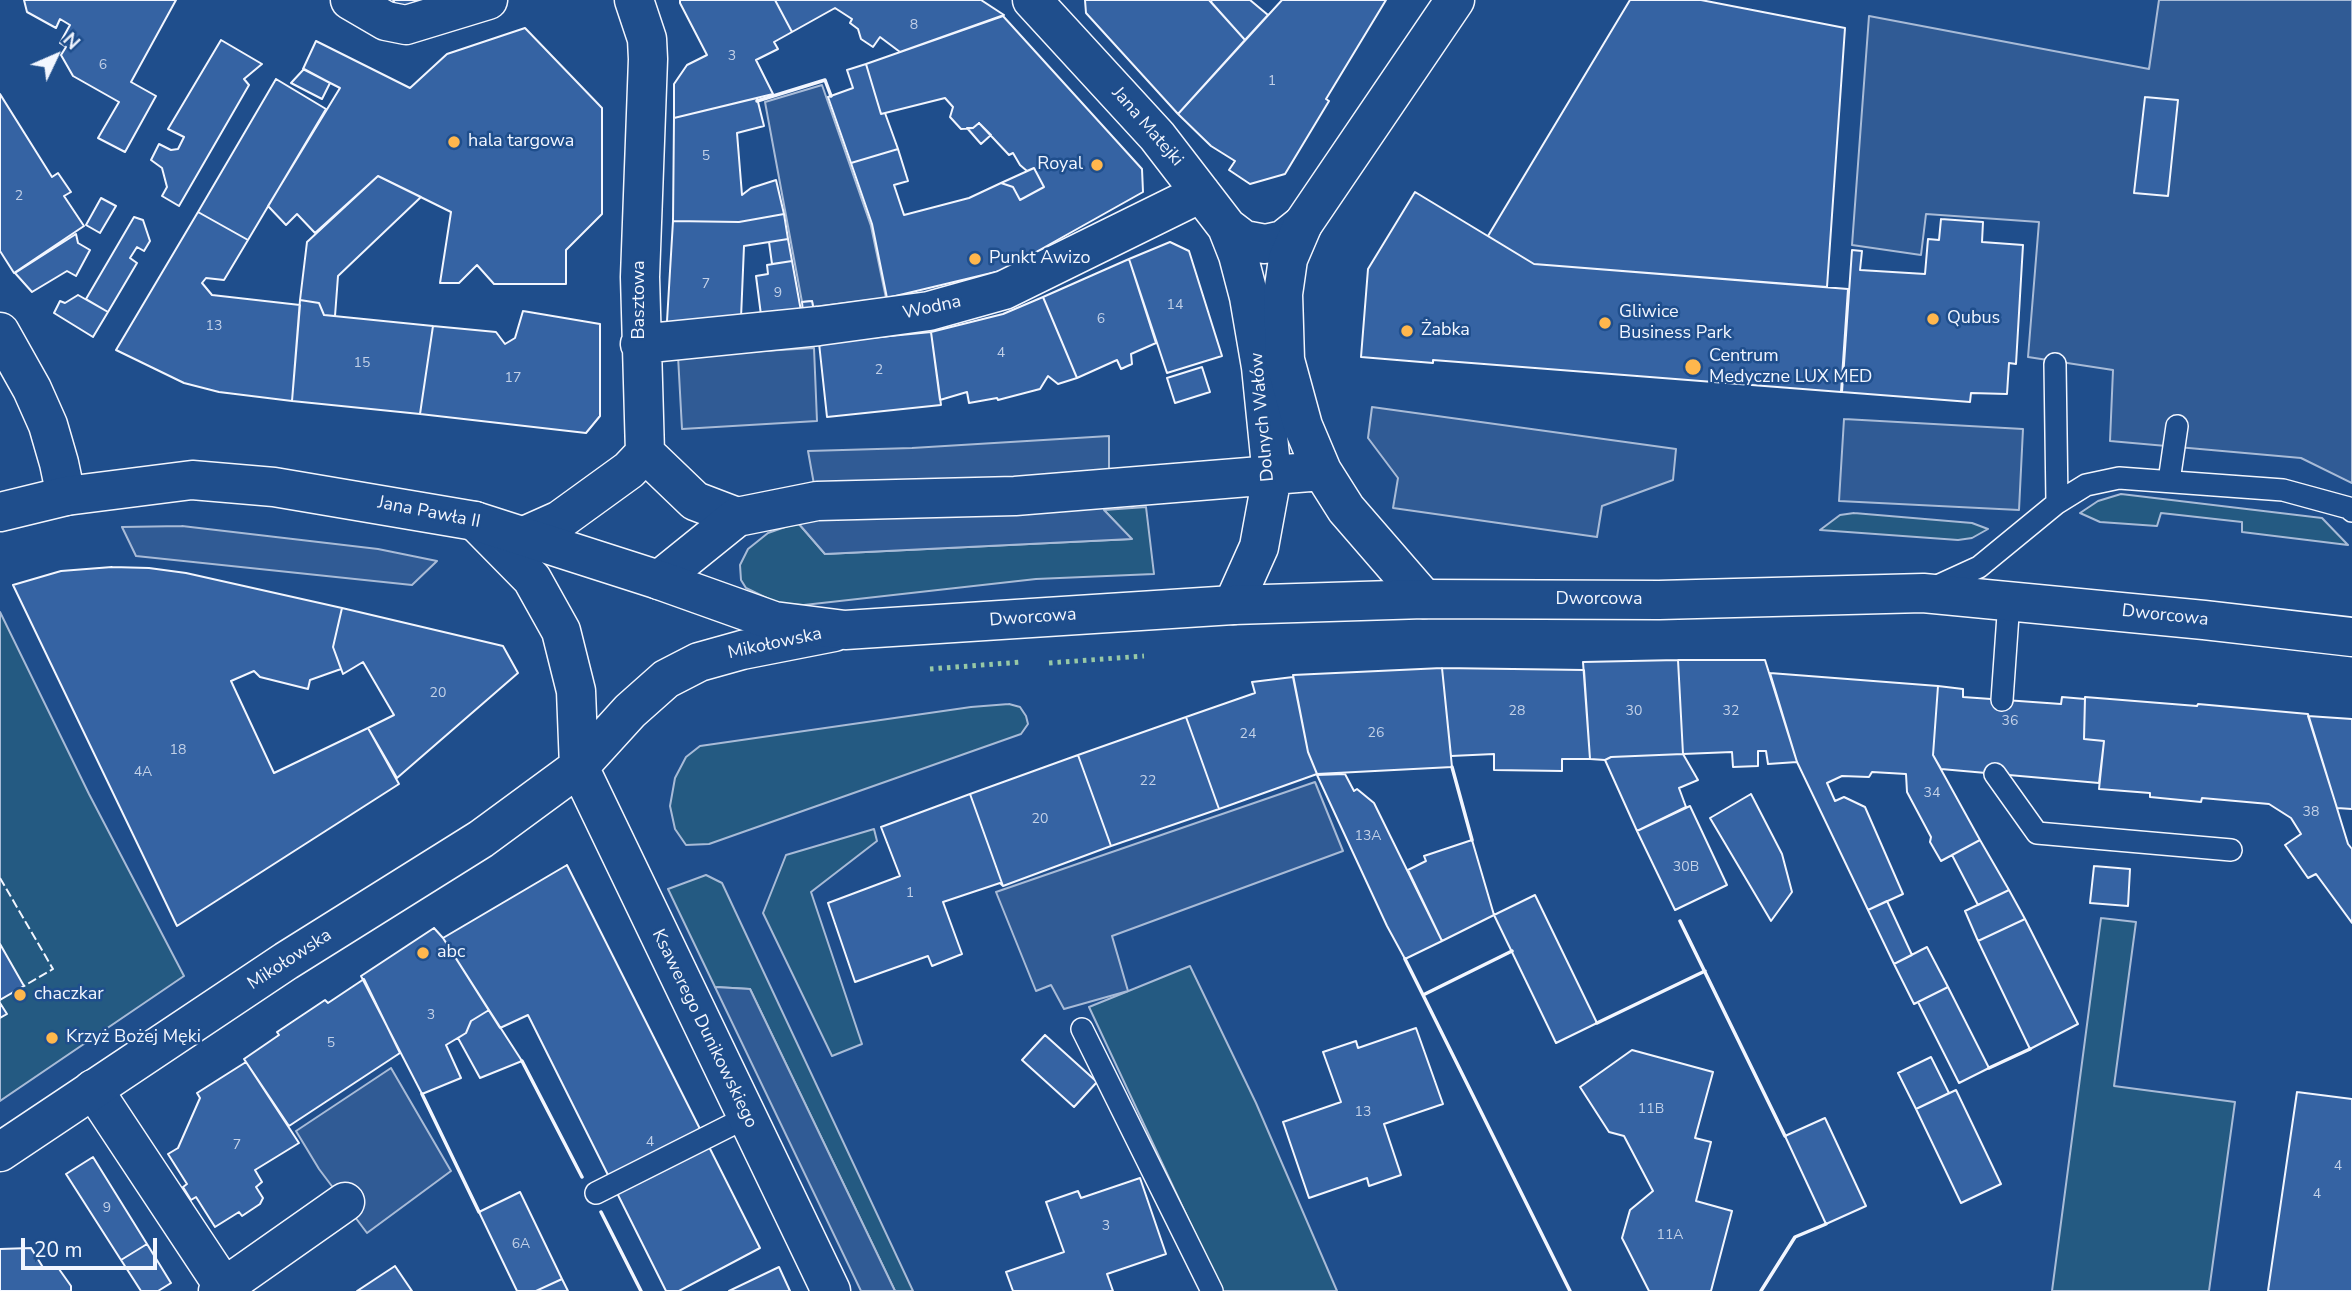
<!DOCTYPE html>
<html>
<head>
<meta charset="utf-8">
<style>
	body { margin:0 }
	#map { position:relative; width:2352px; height:1291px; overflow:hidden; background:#1f4e8c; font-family:"Nunito Sans",sans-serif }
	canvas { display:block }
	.north { position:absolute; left:21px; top:21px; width:70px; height:70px; -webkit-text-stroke:5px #1f4e8c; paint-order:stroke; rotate:46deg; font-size:19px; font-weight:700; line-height:28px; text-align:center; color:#f2f6ff }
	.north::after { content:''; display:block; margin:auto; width:24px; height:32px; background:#f2f6ff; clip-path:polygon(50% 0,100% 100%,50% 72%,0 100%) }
	.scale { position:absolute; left:21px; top:1238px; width:136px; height:32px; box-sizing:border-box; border:4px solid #f2f6ff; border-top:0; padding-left:9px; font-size:21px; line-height:24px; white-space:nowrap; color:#f2f6ff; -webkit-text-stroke:5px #1f4e8c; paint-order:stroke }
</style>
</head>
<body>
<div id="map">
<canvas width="2352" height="1291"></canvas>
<div class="north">N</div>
<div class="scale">20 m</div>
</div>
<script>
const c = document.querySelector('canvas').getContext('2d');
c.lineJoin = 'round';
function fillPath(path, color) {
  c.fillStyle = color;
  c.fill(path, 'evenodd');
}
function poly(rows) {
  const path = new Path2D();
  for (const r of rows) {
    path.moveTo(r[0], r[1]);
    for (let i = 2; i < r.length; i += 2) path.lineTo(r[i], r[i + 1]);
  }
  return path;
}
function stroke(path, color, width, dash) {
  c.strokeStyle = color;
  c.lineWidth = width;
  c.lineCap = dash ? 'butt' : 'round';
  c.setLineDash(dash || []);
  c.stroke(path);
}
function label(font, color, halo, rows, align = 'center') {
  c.font = font + ' "Nunito Sans",sans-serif';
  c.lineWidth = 5;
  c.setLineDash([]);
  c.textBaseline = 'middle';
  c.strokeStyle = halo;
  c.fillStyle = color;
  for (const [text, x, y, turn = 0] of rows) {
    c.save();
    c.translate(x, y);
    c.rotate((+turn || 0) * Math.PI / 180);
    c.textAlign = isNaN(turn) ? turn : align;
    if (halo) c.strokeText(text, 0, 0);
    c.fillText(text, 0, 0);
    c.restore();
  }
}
const green = poly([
	[2121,494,2322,518,2348,545,2242,532,2242,522,2161,513,2157,526,2100,522,2080,513,2098,501,2121,494],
	[1146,507,1154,574,1036,579,804,605,779,604,746,588,741,580,740,565,748,549,768,533,788,526,799,524,825,554,1131,539,1104,510,1146,507],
	[1854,513,1972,523,1988,529,1972,538,1958,540,1820,530,1840,515,1854,513],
	[0,612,89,794,184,976,0,1101,0,612],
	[1009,704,1020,707,1026,716,1028,724,1021,734,709,844,686,845,675,829,670,806,675,778,686,757,700,746,971,707,1009,704],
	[874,829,877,841,811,892,862,1044,832,1056,763,913,786,855,874,829],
	[706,875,722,883,913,1291,895,1291,750,989,715,987,668,889,706,875],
	[2101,918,2136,922,2114,1086,2235,1102,2209,1291,2052,1291,2101,918],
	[1190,966,1256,1103,1337,1291,1222,1291,1089,1007,1190,966]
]);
fillPath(green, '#245a82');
stroke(green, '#a8bbd7', 2);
const parking = poly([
	[2159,0,2352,0,2352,483,2301,458,2110,441,2113,370,2028,357,2039,222,1926,214,1921,255,1852,245,1869,16,2149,69,2159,0],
	[822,85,871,226,886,298,813,307,812,301,802,302,765,102,822,85],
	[814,348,817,421,682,429,678,356,814,348],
	[1372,407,1676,449,1673,480,1602,506,1597,537,1393,508,1398,478,1368,438,1372,407],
	[1844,419,2023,429,2019,510,1839,501,1844,419],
	[1109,436,1109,489,1104,510,1132,539,825,554,799,524,817,501,808,451,912,448,1109,436],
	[182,526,378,549,437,561,412,585,136,556,122,527,182,526],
	[1315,782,1343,851,1112,936,1128,991,1064,1009,1051,985,1036,991,996,892,1315,782],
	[715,987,750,989,895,1291,861,1291,715,987],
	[391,1068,451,1171,367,1233,319,1169,296,1131,391,1068]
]);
fillPath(parking, '#305b95');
stroke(parking, '#a8bbd7', 2);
const building = poly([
	[24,0,176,0,131,82,156,96,125,152,98,138,119,102,73,76,61,55,66,47,60,43,70,25,60,19,56,28,27,12,24,0],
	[393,0,430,0,398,9,393,0],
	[680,0,775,0,792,32,774,42,778,49,756,60,773,94,674,118,674,84,687,65,707,55,680,3,680,0],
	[775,0,981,0,1004,15,900,52,880,37,873,47,861,39,858,29,850,23,852,19,835,8,792,32,775,0],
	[1085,0,1209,0,1245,40,1178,114,1086,13,1085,0],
	[1212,0,1250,0,1268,15,1245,40,1211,2,1212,0],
	[1282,0,1386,0,1326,99,1329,101,1285,174,1250,184,1229,170,1235,161,1211,146,1178,114,1282,0],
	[1630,0,1701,0,1845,28,1827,287,1534,264,1488,236,1630,0],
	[1003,16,1142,169,1143,192,1004,270,887,298,872,224,851,163,898,149,908,181,894,185,904,215,969,198,1001,183,1013,187,1020,200,1044,187,1034,168,1027,171,1020,165,1013,153,1009,155,979,123,973,128,961,129,950,117,953,107,945,98,881,114,866,64,1003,16],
	[525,28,602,108,602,214,566,250,566,284,494,284,477,265,459,283,440,283,451,212,378,176,315,233,297,214,286,225,268,206,340,88,303,69,316,41,410,88,447,54,525,28],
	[221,40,262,64,244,79,249,85,179,206,162,196,167,187,162,168,151,160,159,144,171,150,178,149,184,137,168,129,221,40],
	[866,64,881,114,885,113,898,149,851,163,828,97,853,88,847,70,866,64],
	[304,69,330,83,322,99,291,83,304,69],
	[276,79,326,109,248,240,198,212,276,79],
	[0,94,52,177,58,173,71,192,64,196,84,226,14,273,0,251,0,94],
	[2145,97,2178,100,2168,196,2134,193,2145,97],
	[757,98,764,126,737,133,742,195,751,188,776,180,784,214,739,222,673,221,674,118,757,98],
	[979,123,991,135,981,144,967,128,973,128,979,123],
	[1034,168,1044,187,1020,200,1013,187,1001,183,1034,168],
	[378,176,421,197,338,276,335,316,324,315,319,303,300,300,307,242,378,176],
	[1415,192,1534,264,1848,289,1841,392,1433,360,1433,363,1361,357,1368,269,1415,192],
	[101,198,116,206,100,233,86,225,101,198],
	[198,212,248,240,224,280,206,278,202,283,212,295,300,305,292,401,219,392,184,383,116,350,198,212],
	[784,214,788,239,744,246,741,318,669,323,667,321,673,221,739,222,784,214],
	[134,217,143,220,150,241,144,251,137,247,130,258,137,263,108,312,86,299,134,217],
	[1941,219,1983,222,1982,242,2023,245,2016,364,2009,363,2007,394,1971,393,1970,402,1842,392,1852,250,1862,251,1860,270,1925,274,1928,239,1939,240,1941,219],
	[76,234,78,243,90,250,76,276,67,271,32,292,15,273,76,234],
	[788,239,792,261,772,264,769,242,788,239],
	[1170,242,1189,251,1222,356,1167,373,1129,259,1170,242],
	[1129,259,1156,343,1131,354,1132,364,1121,369,1117,360,1077,378,1043,297,1129,259],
	[792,261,801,311,761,315,756,276,768,274,767,265,792,261],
	[78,295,108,312,93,337,54,313,60,301,65,303,78,295],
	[1043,297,1077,378,1058,384,1048,376,1040,389,998,400,997,398,969,403,967,392,940,400,931,332,1003,314,1043,297],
	[300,300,319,303,324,315,433,326,420,414,292,401,300,300],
	[812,301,814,311,803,312,802,302,812,301],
	[523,311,600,324,600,416,586,433,420,414,433,326,496,332,505,344,515,338,523,311],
	[931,332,941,405,827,417,819,343,931,332],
	[1202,367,1210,392,1175,403,1167,378,1202,367],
	[112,567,149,568,186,573,342,608,333,647,341,669,310,680,308,689,260,677,254,671,231,681,274,773,368,728,399,784,177,926,13,585,61,571,112,567],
	[342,608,503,646,518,673,397,778,368,728,394,715,363,662,343,674,333,647,342,608],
	[1678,660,1765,660,1797,762,1768,764,1766,751,1758,751,1758,766,1733,767,1732,752,1683,754,1678,660],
	[1678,660,1683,754,1611,757,1605,760,1590,759,1583,662,1678,660],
	[1442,668,1584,670,1590,759,1562,759,1562,771,1494,770,1494,754,1451,756,1442,668],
	[1442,668,1452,767,1317,774,1308,752,1293,675,1442,668],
	[1770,673,1938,686,1933,755,1980,840,1941,861,1930,842,1931,837,1907,792,1906,774,1872,772,1869,777,1842,776,1827,783,1835,801,1844,797,1865,807,1903,894,1868,910,1797,762,1770,673],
	[1293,677,1308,752,1317,774,1219,809,1186,717,1255,693,1252,682,1293,677],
	[1938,686,1963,689,1963,697,2061,704,2062,697,2085,699,2084,739,2104,741,2099,783,1941,769,1933,755,1938,686],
	[2085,697,2197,706,2198,704,2308,714,2348,844,2352,849,2352,923,2316,874,2308,878,2285,845,2301,834,2291,818,2269,804,2202,798,2201,802,2150,797,2150,793,2099,789,2104,741,2084,739,2085,697],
	[2308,716,2352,719,2352,809,2337,808,2308,716],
	[1186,717,1219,809,1111,846,1078,755,1186,717],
	[1683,754,1698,780,1679,788,1686,807,1637,831,1605,760,1611,757,1683,754],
	[1078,755,1111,846,1003,886,970,794,1078,755],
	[1345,774,1354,791,1357,789,1374,803,1442,941,1405,959,1387,926,1317,775,1345,774],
	[970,794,1003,886,1000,883,943,902,962,954,932,966,928,956,855,982,828,903,900,876,881,827,970,794],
	[1751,794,1782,854,1792,892,1771,921,1710,818,1751,794],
	[1690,806,1727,885,1675,910,1637,831,1690,806],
	[1472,840,1494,915,1442,941,1408,870,1426,861,1424,856,1472,840],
	[1980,840,2009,890,1978,905,1952,855,1980,840],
	[567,865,760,1248,679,1291,666,1291,528,1015,500,1028,443,938,567,865],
	[2094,866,2130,869,2128,906,2090,903,2094,866],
	[2009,890,2025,919,1978,941,1965,911,2009,890],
	[1535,895,1597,1023,1556,1043,1494,915,1535,895],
	[1887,901,1912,955,1894,964,1868,910,1887,901],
	[2025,919,2078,1024,2030,1049,1978,941,2025,919],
	[434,928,443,938,489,1010,471,1021,466,1033,446,1045,461,1078,422,1094,361,976,434,928],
	[0,944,24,986,0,1000,0,944],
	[1927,947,1948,987,1914,1004,1894,964,1927,947],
	[364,979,400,1053,289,1126,244,1059,279,1035,277,1032,325,1000,328,1003,364,979],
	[1948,987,1989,1068,1959,1083,1918,1002,1948,987],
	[0,1003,7,1014,0,1018,0,1003],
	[489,1010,522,1061,480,1078,458,1038,466,1033,471,1021,489,1010],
	[1416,1028,1443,1104,1384,1124,1401,1175,1369,1186,1367,1178,1309,1198,1283,1122,1341,1102,1323,1052,1356,1041,1358,1048,1416,1028],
	[1045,1035,1097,1082,1074,1107,1022,1060,1045,1035],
	[1632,1050,1713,1072,1695,1138,1711,1142,1696,1201,1732,1211,1711,1291,1649,1291,1622,1238,1630,1210,1653,1191,1624,1136,1609,1132,1580,1087,1632,1050],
	[1931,1057,1949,1093,1916,1109,1898,1073,1931,1057],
	[246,1062,299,1143,255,1170,262,1182,256,1187,263,1198,260,1204,242,1216,239,1212,215,1227,196,1197,191,1200,183,1187,187,1184,168,1154,178,1148,200,1098,197,1093,246,1062],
	[1956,1090,2001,1184,1961,1203,1916,1109,1956,1090],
	[2297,1092,2352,1099,2352,1291,2268,1291,2297,1092],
	[1825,1118,1866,1206,1826,1224,1785,1136,1825,1118],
	[93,1157,147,1244,121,1260,66,1174,93,1157],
	[1140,1178,1166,1254,1107,1274,1113,1291,1013,1291,1006,1272,1064,1252,1046,1202,1078,1191,1081,1198,1140,1178],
	[520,1192,562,1279,536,1291,517,1291,479,1212,520,1192],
	[147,1244,171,1283,158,1291,141,1291,121,1260,147,1244],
	[31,1248,44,1269,59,1269,71,1286,71,1291,0,1291,0,1249,31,1248],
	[395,1266,412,1291,357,1291,395,1266],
	[779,1267,790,1291,729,1291,779,1267],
	[562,1279,568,1291,536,1291,562,1279]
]);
fillPath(building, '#3563a3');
stroke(building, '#f2f6ff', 2);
const service = poly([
	[2055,364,2057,503],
	[2169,481,2177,426],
	[1933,588,1979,567,2057,503,2086,485,2119,478,2283,490,2349,508,2352,511],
	[2002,700,2009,601],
	[1995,774,2037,833,2231,850],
	[1082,1029,1212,1291],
	[596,1193,747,1117]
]);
const minor = poly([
	[350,0,386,21,406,25,488,0],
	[1032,0,1157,136,1227,227,1244,240,1265,244,1283,240,1303,224],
	[1227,227,1238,255,1249,297,1261,367,1272,476],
	[640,344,819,326,929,311,1004,290,1201,193],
	[645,453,695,501,737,517],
	[524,536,560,520,629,470,645,453,640,277,648,59,647,39,634,0],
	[93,1089,224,1287,218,1291],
	[224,1287,345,1202]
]);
const tertiary = poly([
	[0,332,32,389,48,425,59,463,66,496],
	[475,521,532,579,561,631,576,691,579,767,831,1291],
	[659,580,737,517,817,501,1015,496,1322,471],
	[1424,599,1346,509,1322,471,1303,426,1285,360,1283,294,1288,259,1303,224,1455,0],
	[1233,605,1259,547,1272,476],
	[0,1152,286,961,481,839,579,767,630,711,666,679,699,662,742,650,834,632]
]);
const secondary = poly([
	[0,512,66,496,192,480,274,487,475,521,659,580,774,621,845,630,1233,605,1424,599,1659,600,1923,593,2204,620,2352,637]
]);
stroke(service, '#f2f6ff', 24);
stroke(minor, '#f2f6ff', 41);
stroke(tertiary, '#f2f6ff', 41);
stroke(secondary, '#f2f6ff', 41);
stroke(service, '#1f4e8c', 21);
stroke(minor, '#1f4e8c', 38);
stroke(tertiary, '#1f4e8c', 38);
stroke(secondary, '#1f4e8c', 38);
stroke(poly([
	[1049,663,1144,656],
	[930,669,1022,662]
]), '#97c8a6', 5, [3.5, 5]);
stroke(poly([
	[0,878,53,969,24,986]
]), '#f2f6ff', 2, [9, 3.5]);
stroke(poly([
	[757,101,825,80,831,96],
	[1452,767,1472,840],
	[1680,921,1785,1136],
	[1512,951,1423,995,1570,1291],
	[1405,959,1423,995],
	[1597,1023,1705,971],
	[522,1061,582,1177],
	[1989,1068,2030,1049],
	[422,1094,479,1212],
	[601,1212,641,1291],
	[1761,1291,1795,1237,1826,1224]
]), '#f2f6ff', 3.5);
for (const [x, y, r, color] of [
	[454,142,7,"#ffb74d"],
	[1097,165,7,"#ffb74d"],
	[975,259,7,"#ffb74d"],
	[1933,319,7,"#ffb74d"],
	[1605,323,7,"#ffb74d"],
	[1407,331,7,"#ffb74d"],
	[1693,367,9,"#ffb74d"],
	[423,953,7,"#ffb74d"],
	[20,995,7,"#ffb74d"],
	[52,1038,7,"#ffb74d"]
]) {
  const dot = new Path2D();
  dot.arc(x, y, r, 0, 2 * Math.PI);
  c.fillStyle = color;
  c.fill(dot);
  stroke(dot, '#1f4e8c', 2.5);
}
label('14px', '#c3d1e8', null, [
	["8",914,26],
	["3",732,57],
	["6",103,66],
	["1",1272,82],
	["5",706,157],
	["2",19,197],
	["7",706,285],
	["9",778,294],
	["14",1175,306],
	["6",1101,320],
	["13",214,327],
	["4",1001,354],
	["15",362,364],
	["2",879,371],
	["17",513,379],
	["20",438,694],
	["28",1517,712],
	["30",1634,712],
	["32",1731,712],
	["36",2010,722],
	["26",1376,734],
	["24",1248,735],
	["18",178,751],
	["4A",143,773],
	["22",1148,782],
	["34",1932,794],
	["38",2311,813],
	["20",1040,820],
	["13A",1368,837],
	["30B",1686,868],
	["1",910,894],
	["3",431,1016],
	["5",331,1044],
	["11B",1651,1110],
	["13",1363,1113],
	["4",650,1143],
	["7",237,1146],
	["4",2338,1167],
	["4",2317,1195],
	["9",107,1209],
	["3",1106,1227],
	["11A",1670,1236],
	["6A",521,1245]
]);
label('18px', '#f2f6ff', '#1f4e8c', [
	["Jana Matejki",1147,127,49],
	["Basztowa",640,300,-90],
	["Wodna",932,308,-12],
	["Dolnych Wałów",1263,417,-95],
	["Jana Pawła II",429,513,11],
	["Dworcowa",1599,600],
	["Dworcowa",2165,616,6],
	["Dworcowa",1033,618,-4],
	["Mikołowska",775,644,-12],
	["Mikołowska",290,960,-33],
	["Ksawerego Dunikowskiego",704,1029,64]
]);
label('18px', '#f2f6ff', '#1f4e8c', [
	["hala targowa",468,142],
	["Royal",1083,165,"right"],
	["Punkt Awizo",989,259],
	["Gliwice",1619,313],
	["Business Park",1619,334],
	["Qubus",1947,319],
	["Żabka",1421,331],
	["Centrum",1709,357],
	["Medyczne LUX MED",1709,378],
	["abc",437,953],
	["chaczkar",34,995],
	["Krzyż Bożej Męki",66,1038]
], 'left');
</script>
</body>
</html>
